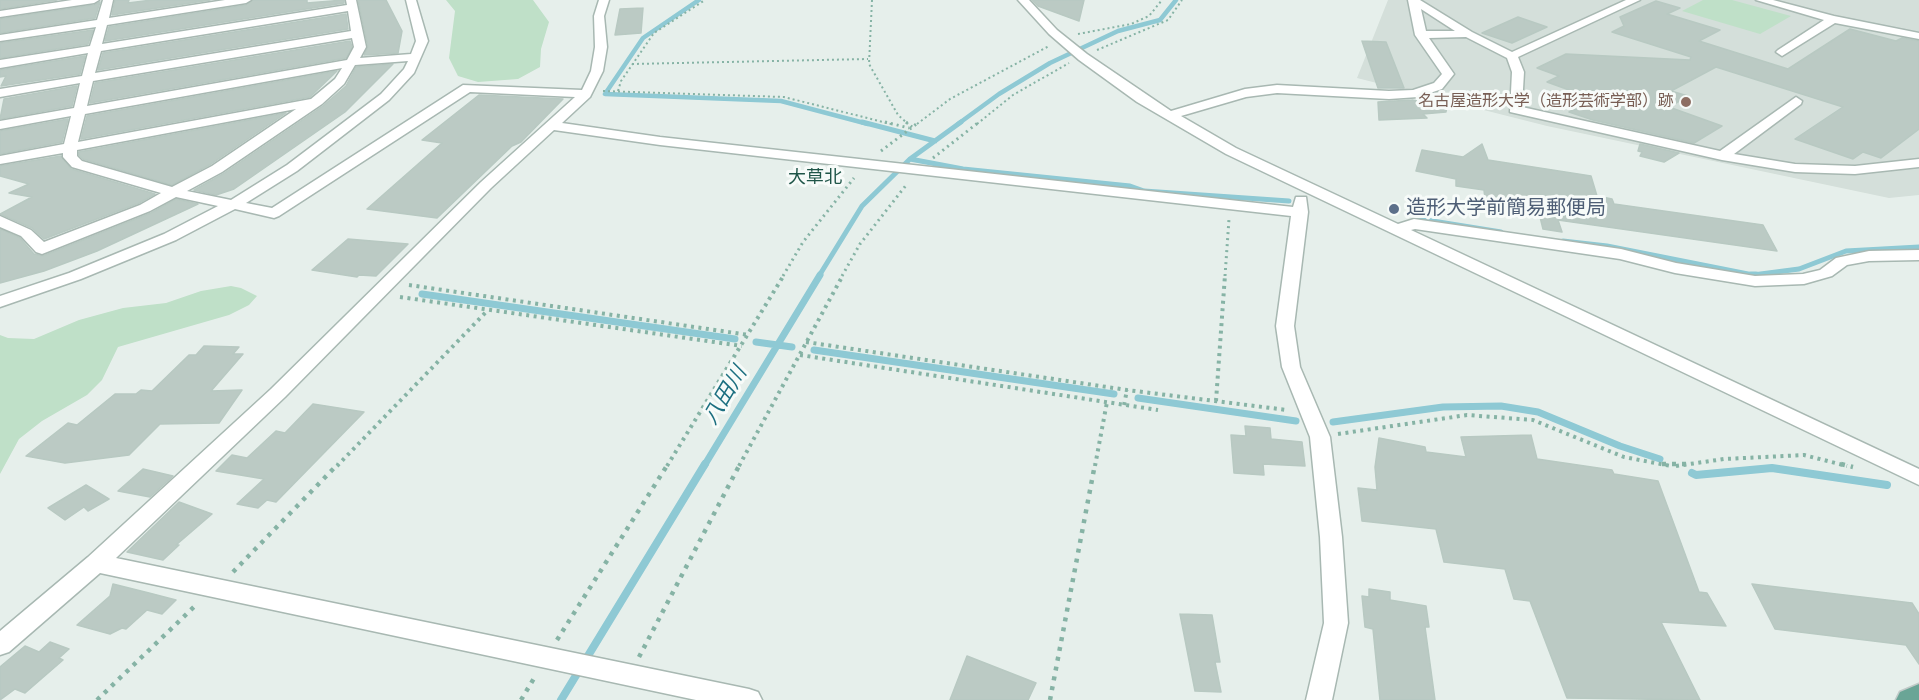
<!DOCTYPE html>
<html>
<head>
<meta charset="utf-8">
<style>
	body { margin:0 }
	canvas { display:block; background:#e6efeb }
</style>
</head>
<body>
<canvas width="1919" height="700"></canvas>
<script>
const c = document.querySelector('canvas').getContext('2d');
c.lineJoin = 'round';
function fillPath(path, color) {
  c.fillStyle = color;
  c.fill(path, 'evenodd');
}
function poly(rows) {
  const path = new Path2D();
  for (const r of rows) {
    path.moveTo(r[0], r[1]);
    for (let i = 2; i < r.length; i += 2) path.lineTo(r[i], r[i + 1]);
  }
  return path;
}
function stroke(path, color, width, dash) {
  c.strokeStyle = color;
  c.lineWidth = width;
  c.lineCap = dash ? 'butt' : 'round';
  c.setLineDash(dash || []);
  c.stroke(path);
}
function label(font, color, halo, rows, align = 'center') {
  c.font = font + ' Roboto,"Noto Sans JP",sans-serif';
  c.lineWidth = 6;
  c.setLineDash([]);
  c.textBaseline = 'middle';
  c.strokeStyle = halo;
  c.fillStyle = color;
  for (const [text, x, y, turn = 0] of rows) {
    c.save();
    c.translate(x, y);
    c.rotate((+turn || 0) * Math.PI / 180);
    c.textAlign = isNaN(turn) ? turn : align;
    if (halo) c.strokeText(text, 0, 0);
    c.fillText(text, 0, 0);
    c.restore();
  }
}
fillPath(poly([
	[1388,0,1919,0,1919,195,1889,198,1547,126,1357,78]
]), '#d4dfda');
fillPath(poly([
	[446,0,533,0,549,22,541,49,540,67,518,79,478,82,458,76,449,58,455,11],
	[1703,0,1732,0,1791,16,1760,34,1682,11],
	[231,286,241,288,257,296,249,305,229,315,118,347,102,380,87,395,42,421,19,439,0,474,0,335,8,338,34,339,79,320,123,308,166,303,201,291]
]), '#bfe0c8');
stroke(poly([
	[699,0,643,38,605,94,781,101,868,124],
	[958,124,999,94,1050,63,1118,31,1160,20,1176,0]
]), '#8ec9d4', 4.5);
stroke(poly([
	[862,122,935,141],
	[910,159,963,169,1130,186,1144,191,1289,201],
	[1420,219,1501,232],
	[1563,241,1607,246,1753,275,1799,269,1846,251,1919,247],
	[819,276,862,206,910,159,961,122]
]), '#8ec9d4', 5);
stroke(poly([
	[1751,275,1756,275],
	[422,294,735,339],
	[756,342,792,347],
	[814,350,1114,394],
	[1138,398,1296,421],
	[1333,422,1443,407,1501,406,1538,412,1620,446,1660,459],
	[704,466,820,275]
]), '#8ec9d4', 7);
stroke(poly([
	[1692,473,1696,475,1772,468,1887,485],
	[561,700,705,464]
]), '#8ec9d4', 8);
const building = poly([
	[0,0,57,0,0,9,0,0],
	[115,0,129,0,128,3,152,0,210,0,112,15,115,0],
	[253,0,307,0,307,3,344,0,344,3,105,41,109,27,246,5,253,0],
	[358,0,386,0,402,31,398,53,364,55,368,47,358,0],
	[1032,0,1084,0,1079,21,1038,6,1032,0],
	[1656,1,1680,8,1667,14,1720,30,1699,41,1788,69,1850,29,1896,41,1902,38,1919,41,1919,129,1881,158,1863,152,1853,159,1795,139,1843,107,1716,67,1671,91,1688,96,1669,107,1722,126,1694,143,1593,120,1569,112,1594,99,1547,82,1559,76,1537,68,1566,54,1690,60,1691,57,1612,32,1624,26,1620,17,1656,1],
	[100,2,95,18,0,33,0,19,94,5,100,2],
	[643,8,641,33,615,35,620,9,643,8],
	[346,14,348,29,98,70,103,53,346,14],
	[1518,17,1547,27,1512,43,1482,33,1518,17],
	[93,30,88,44,0,58,0,43,93,30],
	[350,41,352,47,346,58,90,103,95,83,350,41],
	[1362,41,1386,42,1404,88,1378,88,1362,41],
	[85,56,80,74,1,86,6,76,0,77,0,70,85,56],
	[393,64,345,112,234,189,216,195,194,190,223,174,323,106,346,86,356,67,393,64],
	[337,71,310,97,81,139,87,116,337,71],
	[77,86,72,106,0,119,4,99,77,86],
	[479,95,563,99,521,142,512,146,437,218,367,209,442,143,422,140,479,95],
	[1412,100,1447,106,1446,112,1423,114,1427,118,1379,120,1378,102,1412,100],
	[286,113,211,164,172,185,83,159,79,155,79,152,286,113],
	[68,119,62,142,0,154,0,131,68,119],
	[1482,144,1488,160,1591,176,1597,196,1612,199,1614,204,1763,225,1777,251,1558,220,1562,232,1543,229,1540,217,1486,209,1484,190,1456,186,1456,179,1416,171,1422,150,1463,157,1482,144],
	[1640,144,1679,153,1664,162,1640,156,1642,152,1638,151,1640,144],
	[61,156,71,169,155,194,139,203,44,239,32,228,0,214,32,197,9,193,29,184,0,176,0,166,61,156],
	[176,199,198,204,97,251,44,271,0,283,0,229,20,238,34,254,43,256,151,213,176,199],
	[348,239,408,244,376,276,359,275,357,277,312,270,348,239],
	[204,346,239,347,233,354,243,354,211,391,242,390,219,423,160,424,129,455,65,463,26,456,68,423,77,425,115,394,136,394,141,390,152,391,189,355,196,355,204,346],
	[313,404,364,412,276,502,267,500,258,508,237,504,264,479,216,471,232,455,247,458,276,431,285,433,313,404],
	[1245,426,1270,428,1271,439,1302,442,1305,466,1263,464,1264,475,1234,473,1231,435,1246,436,1245,426],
	[1531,435,1537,459,1612,470,1614,474,1658,481,1699,592,1707,593,1726,626,1661,622,1700,700,1567,698,1530,601,1514,599,1505,569,1444,562,1436,529,1362,521,1358,488,1377,490,1375,467,1379,438,1425,447,1426,452,1466,457,1461,437,1531,435],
	[143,469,173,476,150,497,118,491,143,469],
	[86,485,109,499,88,511,84,507,65,520,48,508,86,485],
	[179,502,212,514,176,545,179,545,163,560,127,552,179,502],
	[113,584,149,593,176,600,162,614,147,610,126,629,122,628,110,634,77,625,110,596,113,584],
	[1752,584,1912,603,1919,614,1919,664,1906,645,1775,629,1752,584],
	[1369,589,1390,592,1390,600,1426,606,1429,627,1425,627,1435,700,1380,700,1373,629,1365,627,1362,596,1369,597,1369,589],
	[1180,614,1212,615,1220,662,1215,662,1221,692,1195,691,1180,614],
	[50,642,69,649,59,658,63,660,25,693,15,689,0,700,0,667,25,646,39,652,50,642],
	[967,656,1036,683,1028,700,950,700,967,656]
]);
fillPath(building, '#bbcac4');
stroke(building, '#b8c9c2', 1.5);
const minor = poly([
	[72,0,99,0,94,3,0,17,0,11,72,0],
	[103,0,113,0,109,18,225,0,251,0,246,3,107,25,102,44,347,5,346,0,356,0,366,47,360,58,411,54,416,41,406,0,416,0,428,41,414,73,389,100,297,171,246,203,272,208,463,85,582,90,591,71,595,47,594,16,599,0,609,0,604,16,607,47,603,71,590,97,562,123,660,137,1293,207,1296,197,1306,197,1308,212,1294,326,1300,367,1330,437,1342,537,1348,623,1332,700,1306,700,1324,623,1320,537,1310,437,1282,367,1276,326,1291,216,660,145,554,130,491,188,285,397,116,558,749,689,758,692,762,700,696,700,100,573,9,652,0,655,0,631,88,557,271,389,481,182,575,97,470,92,279,216,274,218,235,209,176,240,81,279,0,307,0,296,69,273,164,234,218,206,176,197,150,211,42,254,36,252,21,236,0,227,0,216,31,230,44,242,140,205,161,193,72,167,63,157,63,153,0,164,0,156,64,144,71,116,0,129,0,121,74,108,80,83,0,97,0,89,82,76,88,53,0,68,0,60,90,46,96,27,0,41,0,35,97,20,103,0],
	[348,11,351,31,95,73,101,51,348,11],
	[352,38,354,47,347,60,87,106,93,81,352,38],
	[408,61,404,69,381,94,287,165,231,200,187,191,222,172,322,104,344,84,355,65,408,61],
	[342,68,335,79,311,99,78,142,85,114,342,68],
	[296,109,212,166,172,187,82,161,77,156,77,150,296,109],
	[1018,0,1029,0,1057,30,1087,54,1171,111,1245,89,1277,85,1389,91,1413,90,1434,83,1442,74,1415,35,1408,0,1420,0,1472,32,1512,52,1626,0,1640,0,1518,57,1524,72,1522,107,1720,151,1796,97,1802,101,1801,104,1734,154,1795,164,1855,166,1919,159,1919,167,1855,174,1795,172,1722,160,1510,112,1512,72,1507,58,1466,37,1429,38,1454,74,1442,89,1418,97,1389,99,1277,93,1246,97,1181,116,1236,148,1398,224,1414,219,1621,249,1676,263,1755,276,1803,274,1820,270,1836,258,1869,251,1919,250,1919,260,1869,261,1847,265,1832,276,1804,284,1755,286,1675,273,1620,259,1415,229,1411,230,1919,469,1919,485,1226,154,1137,102,1079,60,1049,34,1018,0],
	[1421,9,1455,31,1426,31,1421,9],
	[1756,0,1773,0,1834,16,1919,33,1919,39,1835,23,1782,56,1776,52,1778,50,1824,20,1756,0]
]);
const major = poly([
	[1919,684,1919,700,1896,700,1900,692,1919,684]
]);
stroke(minor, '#a8b8b2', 3);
stroke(major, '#c2cac8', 3);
stroke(poly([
	[872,0,869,64,898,115,908,124],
	[1078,34,1131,24,1149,16,1162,0],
	[1097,50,1168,20,1182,0],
	[632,64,868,59],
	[603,91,784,97,891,124],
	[618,91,621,81,654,33,705,0],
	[917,124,950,99,1049,46],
	[977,124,1013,95,1069,63]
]), '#86b3a5', 2, [2, 3]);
stroke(poly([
	[885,122,909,128],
	[906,122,912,127],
	[881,151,919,122],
	[933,158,979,122],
	[783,276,803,242,854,178],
	[842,276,860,244,907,184],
	[1225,276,1229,219]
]), '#86b3a5', 3, [2, 4]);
stroke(poly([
	[409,285,749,335],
	[400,297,742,346],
	[806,342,1127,390,1287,410],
	[800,355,1158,410],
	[1216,401,1225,275],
	[1124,405,1127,390],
	[1338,434,1467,415,1533,420,1624,457,1671,466],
	[337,466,488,310],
	[667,466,784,275],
	[739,466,843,275],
	[1095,466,1107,402],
	[1676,466,1724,459,1804,455,1847,466]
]), '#86b3a5', 4, [3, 4.5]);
stroke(poly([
	[1662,464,1687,464],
	[1841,464,1853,467],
	[233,572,338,464],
	[557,640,668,464],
	[639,657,740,464],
	[97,700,196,605],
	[521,700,536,675],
	[1050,700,1095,464]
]), '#86b3a5', 4.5, [4, 6]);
fillPath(minor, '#fff');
fillPath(major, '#6aa596');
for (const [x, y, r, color] of [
	[1686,102,6,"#8d6e63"],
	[1394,209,6,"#5c6f8a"]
]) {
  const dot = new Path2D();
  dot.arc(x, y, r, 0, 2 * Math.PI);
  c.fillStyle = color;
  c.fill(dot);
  stroke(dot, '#f7fbf9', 2);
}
label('16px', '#785e54', '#f7fbf9', [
	["名古屋造形大学（造形芸術学部）跡",1674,102]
], 'right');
label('18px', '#1f5548', '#f7fbf9', [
	["大草北",815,178]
]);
label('20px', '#4e5e75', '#f7fbf9', [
	["造形大学前簡易郵便局",1406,209]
], 'left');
label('italic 21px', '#1c6f80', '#f7fbf9', [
	["八田川",726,396,-59]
]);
</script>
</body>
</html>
